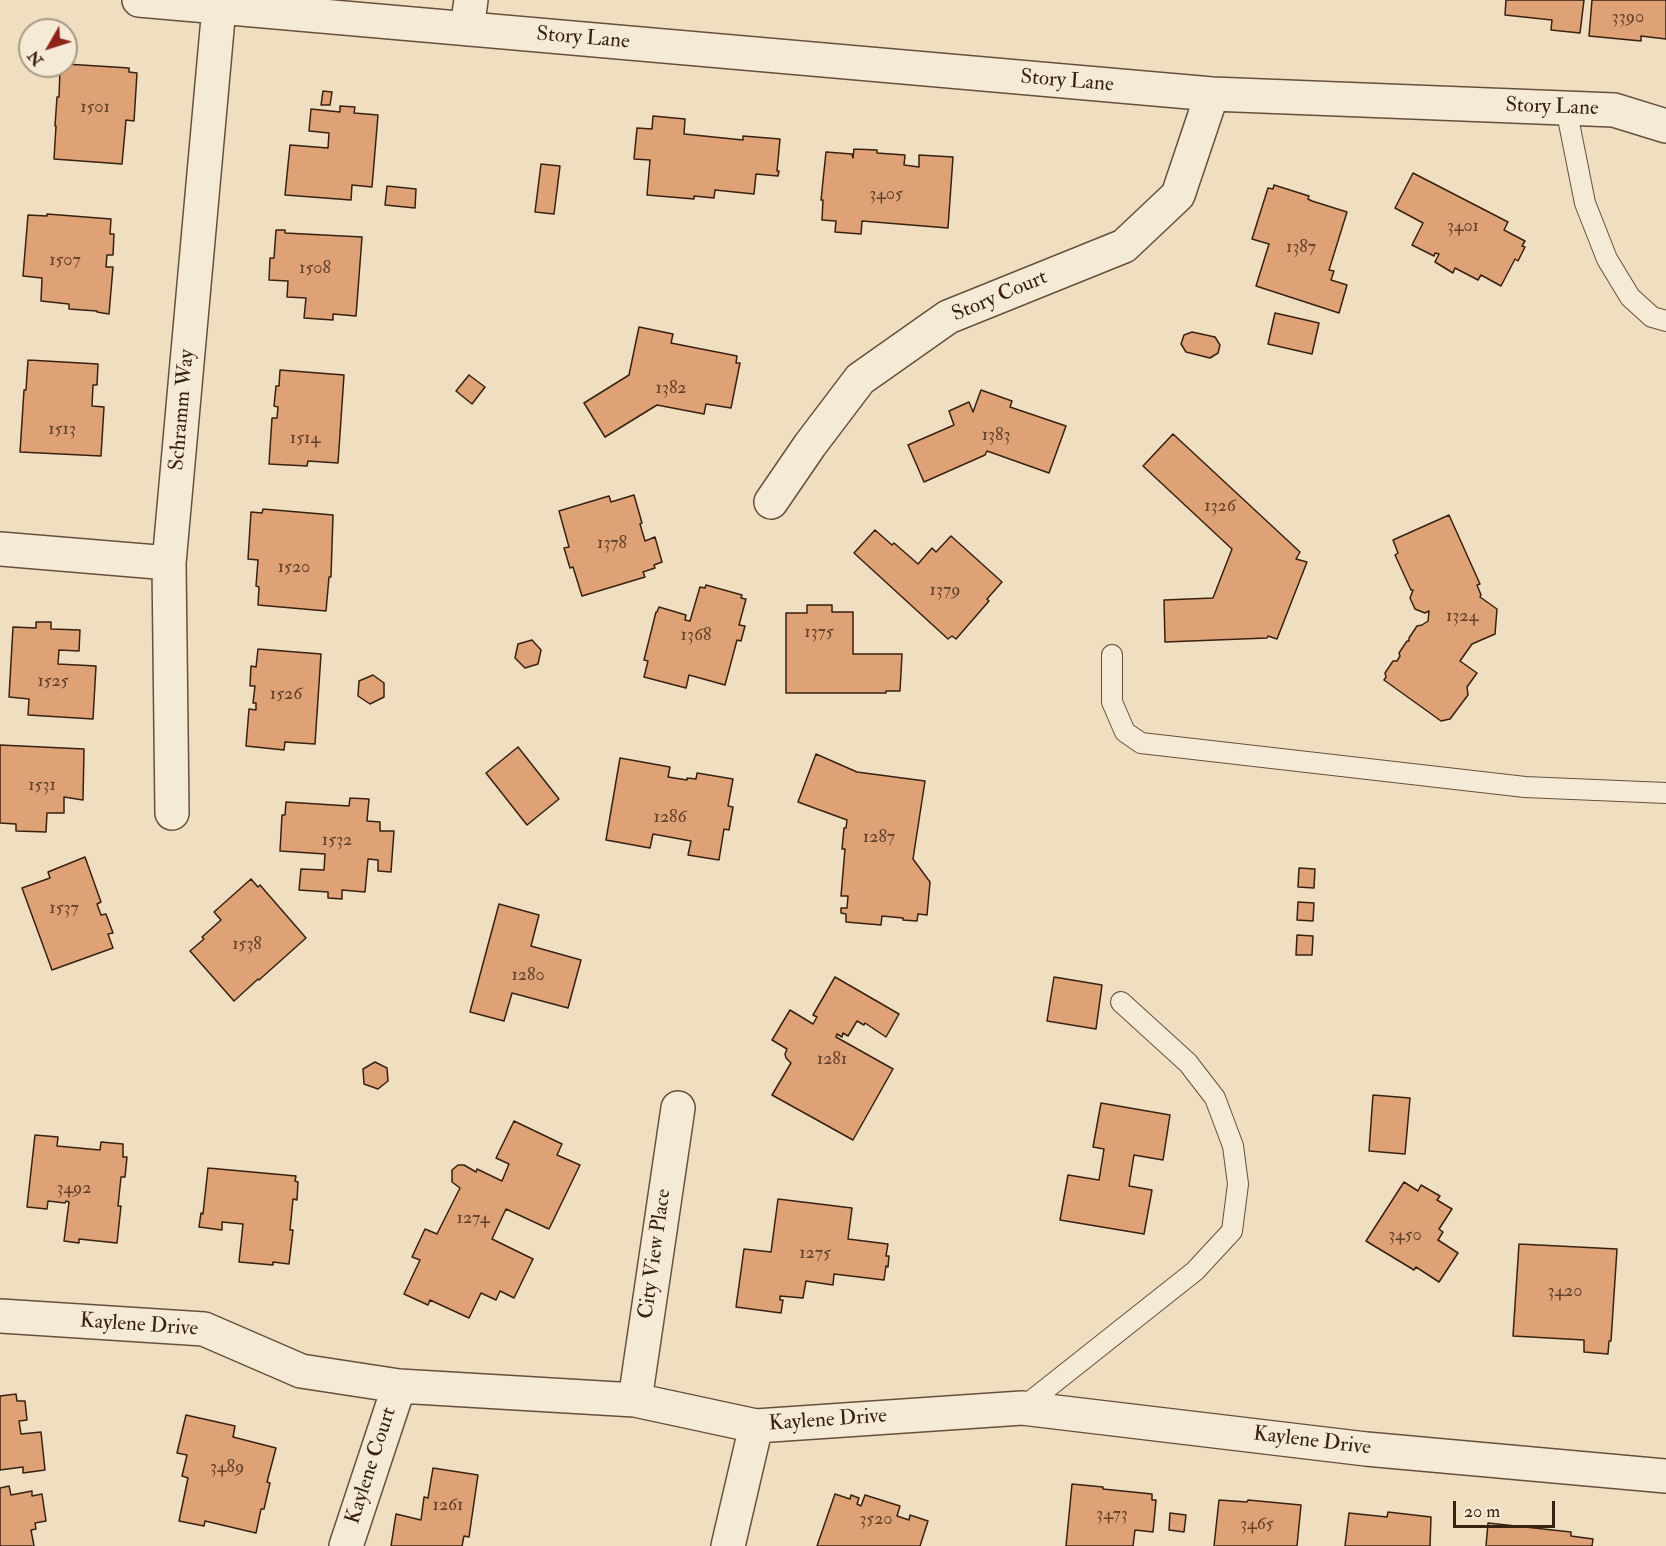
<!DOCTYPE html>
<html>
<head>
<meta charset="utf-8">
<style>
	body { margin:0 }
	#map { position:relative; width:1666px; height:1546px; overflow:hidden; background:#efdfc0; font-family:"IM FELL Double Pica",serif }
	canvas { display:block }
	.north { position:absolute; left:18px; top:18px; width:60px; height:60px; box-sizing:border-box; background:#f5ead6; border:2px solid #a99a87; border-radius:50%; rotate:231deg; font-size:16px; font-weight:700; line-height:24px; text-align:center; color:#382111 }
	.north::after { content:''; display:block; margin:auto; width:21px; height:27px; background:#8f2418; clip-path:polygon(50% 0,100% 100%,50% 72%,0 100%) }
	.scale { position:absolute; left:1453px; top:1501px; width:102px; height:27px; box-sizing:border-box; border:3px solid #382111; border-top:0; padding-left:8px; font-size:18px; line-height:21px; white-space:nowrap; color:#382111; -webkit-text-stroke:4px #f5ead6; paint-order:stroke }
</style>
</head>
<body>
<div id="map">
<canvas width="1666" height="1546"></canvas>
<div class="north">N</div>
<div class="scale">20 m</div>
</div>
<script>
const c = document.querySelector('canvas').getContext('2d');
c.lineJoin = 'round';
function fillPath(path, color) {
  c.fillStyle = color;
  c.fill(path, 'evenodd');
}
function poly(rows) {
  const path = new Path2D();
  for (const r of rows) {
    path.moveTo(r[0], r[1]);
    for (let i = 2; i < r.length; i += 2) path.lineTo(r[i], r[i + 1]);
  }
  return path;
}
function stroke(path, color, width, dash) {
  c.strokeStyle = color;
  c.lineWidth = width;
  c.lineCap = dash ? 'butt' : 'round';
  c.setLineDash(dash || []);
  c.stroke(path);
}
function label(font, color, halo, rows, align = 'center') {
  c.font = font + ' "IM FELL Double Pica",serif';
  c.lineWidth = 4.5;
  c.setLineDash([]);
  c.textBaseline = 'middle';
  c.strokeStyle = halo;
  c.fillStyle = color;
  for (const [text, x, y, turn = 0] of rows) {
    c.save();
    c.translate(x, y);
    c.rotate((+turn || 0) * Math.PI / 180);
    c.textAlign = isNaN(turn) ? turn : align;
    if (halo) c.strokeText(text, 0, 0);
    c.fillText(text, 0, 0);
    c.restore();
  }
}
const building = poly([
	[1506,0,1584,0,1580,33,1551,30,1552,20,1505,15,1506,0],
	[1592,0,1666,0,1666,39,1641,36,1641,41,1589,36,1592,0],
	[66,64,129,68,129,72,137,73,134,121,126,120,122,164,54,159,56,126,55,126,57,97,59,97,60,69,61,66,66,66,66,64],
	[323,91,332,92,330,105,321,105,323,91],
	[340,106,355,107,354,113,378,115,372,187,352,185,351,200,285,195,290,145,328,148,329,133,309,131,311,109,340,112,340,106],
	[653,116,685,119,684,134,743,140,743,136,780,139,777,171,779,171,778,176,756,174,754,194,715,190,714,198,694,196,694,199,647,195,650,160,634,159,637,128,652,129,653,116],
	[854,149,877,150,877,153,905,155,904,165,919,167,919,155,953,157,948,228,862,221,861,234,835,232,836,221,822,220,823,200,821,200,826,152,852,154,853,158,854,149],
	[541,164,560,166,554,214,535,212,541,164],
	[1413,173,1508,222,1504,230,1525,241,1522,246,1525,247,1518,261,1515,259,1501,286,1481,275,1478,280,1455,268,1453,273,1435,262,1439,254,1435,253,1434,256,1412,245,1423,223,1395,208,1413,173],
	[1274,185,1309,196,1308,199,1312,201,1347,212,1329,270,1334,271,1331,280,1347,285,1339,313,1256,286,1269,244,1252,239,1268,188,1273,189,1274,185],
	[387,186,416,189,415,208,385,205,387,186],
	[47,214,111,219,110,234,114,234,113,255,107,255,106,267,113,267,109,314,97,312,97,311,69,309,69,304,41,301,42,278,23,276,28,215,47,216,47,214],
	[276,230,285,230,285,233,362,237,356,316,333,314,333,320,304,318,306,298,287,297,288,281,269,280,270,258,274,258,276,230],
	[1275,313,1319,323,1312,354,1268,344,1275,313],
	[639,327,673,334,671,343,737,356,736,363,740,363,731,408,706,404,704,414,657,405,605,437,584,403,629,375,639,327],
	[1192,332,1215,337,1220,345,1218,353,1210,358,1186,352,1181,344,1184,335,1192,332],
	[28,360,98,364,97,385,93,385,92,406,104,407,101,456,20,452,24,390,26,390,28,360],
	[280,370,344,375,338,463,308,461,307,466,269,464,272,418,277,418,278,407,274,406,276,386,279,386,280,370],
	[469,375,485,387,472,404,456,391,469,375],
	[981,390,1012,401,1010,407,1066,426,1049,473,987,451,985,455,924,482,908,445,954,425,949,411,969,402,973,412,981,390],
	[1173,434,1300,552,1296,559,1307,562,1277,639,1268,636,1267,638,1165,642,1164,600,1213,598,1232,549,1143,466,1173,434],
	[634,495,642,523,640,524,645,541,655,537,662,562,654,565,655,568,643,572,645,577,582,596,573,567,570,568,564,548,569,547,559,511,609,496,611,502,634,495],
	[263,509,333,515,331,577,329,577,326,611,258,605,259,587,256,586,258,560,248,559,251,512,262,513,263,509],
	[1449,515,1480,584,1477,585,1481,595,1480,597,1497,609,1495,634,1472,644,1460,661,1477,673,1467,687,1468,695,1450,719,1441,721,1384,680,1386,677,1385,673,1393,661,1397,661,1400,656,1399,653,1407,641,1409,641,1409,638,1417,626,1422,625,1428,621,1429,611,1425,613,1415,609,1410,598,1413,590,1411,590,1395,555,1398,553,1393,540,1449,515],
	[875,530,892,545,894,543,918,564,932,548,936,552,951,536,1002,582,987,599,989,601,956,639,952,636,948,639,854,553,875,530],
	[706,585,742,595,741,598,746,599,739,625,745,626,741,641,737,640,725,685,689,675,686,688,644,677,648,661,644,660,656,612,657,612,659,607,686,615,685,620,690,621,700,587,705,588,706,585],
	[807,605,832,605,832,612,853,612,853,654,902,654,900,691,886,691,886,693,786,693,786,613,807,613,807,605],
	[36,622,51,622,51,629,80,630,79,651,59,650,58,664,96,666,93,719,28,715,29,699,9,697,13,627,36,628,36,622],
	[532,640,541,650,538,664,525,668,515,658,518,644,532,640],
	[258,649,321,654,315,744,285,742,284,750,246,746,249,709,256,710,256,703,253,703,255,686,250,686,251,666,256,667,258,649],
	[373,675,384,683,384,697,370,704,358,696,359,681,373,675],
	[0,745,84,749,83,800,64,797,64,813,47,813,46,832,16,831,16,824,0,823,0,745],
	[518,747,559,799,527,825,486,773,518,747],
	[816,754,857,772,925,781,913,859,930,882,927,915,918,914,917,921,903,920,903,918,882,916,881,925,846,922,846,914,841,913,841,908,847,908,848,896,841,896,845,849,842,849,844,828,846,828,847,820,798,802,816,754],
	[620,758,670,767,668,777,687,780,687,778,696,779,697,773,733,779,728,806,733,807,729,830,724,829,719,860,688,855,691,841,653,834,650,848,606,840,620,758],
	[350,798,369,799,367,821,380,822,380,831,394,831,391,872,378,871,378,860,368,859,365,892,342,890,342,899,328,898,328,892,299,890,301,869,324,870,325,854,280,851,282,815,285,815,286,802,349,806,350,798],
	[85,857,101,902,97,904,101,915,106,914,113,933,108,934,113,948,52,970,22,888,50,878,48,872,85,857],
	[1299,868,1315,869,1314,888,1298,887,1299,868],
	[251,879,258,887,260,885,306,938,259,980,258,979,234,1001,190,951,204,939,202,937,221,920,214,912,251,879],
	[1298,902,1314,903,1313,921,1297,920,1298,902],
	[499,904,539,915,531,946,581,960,568,1008,512,993,504,1021,470,1012,499,904],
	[1297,935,1313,936,1312,955,1296,955,1297,935],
	[835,977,899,1014,886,1037,865,1023,864,1025,857,1021,848,1036,843,1033,842,1037,837,1034,836,1037,893,1069,853,1140,772,1095,791,1063,786,1058,785,1054,787,1049,772,1040,790,1010,813,1024,817,1017,813,1015,835,977],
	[1054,977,1102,985,1096,1029,1047,1021,1054,977],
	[375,1062,387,1068,388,1081,378,1089,364,1084,363,1069,375,1062],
	[1373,1095,1410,1098,1405,1154,1369,1151,1373,1095],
	[1101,1103,1170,1115,1163,1160,1134,1155,1129,1186,1152,1190,1144,1234,1060,1220,1068,1175,1099,1180,1104,1149,1093,1147,1101,1103],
	[514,1121,562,1144,557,1155,580,1165,549,1229,506,1209,492,1239,533,1259,514,1298,500,1291,496,1300,481,1293,469,1318,430,1300,428,1305,404,1294,420,1260,412,1257,425,1229,437,1234,460,1188,452,1182,452,1170,458,1165,464,1165,476,1172,477,1169,502,1181,509,1164,496,1158,514,1121],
	[35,1135,58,1137,57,1146,100,1150,101,1142,123,1144,123,1157,127,1157,125,1177,121,1177,118,1206,121,1206,117,1243,79,1239,79,1243,64,1241,69,1202,66,1201,65,1203,48,1201,47,1209,27,1207,35,1135],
	[208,1168,296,1176,295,1181,298,1182,297,1200,293,1199,290,1230,293,1230,289,1264,273,1262,273,1265,239,1262,243,1224,222,1222,222,1230,199,1227,201,1213,203,1214,208,1168],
	[1404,1182,1418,1191,1421,1185,1440,1196,1437,1200,1452,1209,1439,1229,1443,1232,1438,1240,1458,1253,1439,1282,1416,1267,1414,1270,1366,1241,1404,1182],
	[778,1199,852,1208,848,1239,888,1244,886,1256,889,1256,888,1267,886,1266,884,1280,834,1274,833,1285,806,1281,803,1298,780,1296,780,1300,783,1300,781,1313,736,1307,744,1249,771,1252,778,1199],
	[1519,1244,1617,1249,1611,1341,1609,1341,1608,1354,1584,1352,1584,1340,1513,1336,1519,1244],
	[16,1394,17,1401,25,1401,27,1420,19,1421,21,1434,41,1432,45,1470,23,1473,23,1467,0,1470,0,1396,16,1394],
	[186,1415,235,1426,233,1437,276,1448,267,1482,270,1483,264,1509,261,1509,256,1533,205,1521,204,1526,179,1521,188,1478,182,1476,187,1455,177,1453,186,1415],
	[433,1468,478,1475,469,1537,464,1536,462,1546,391,1546,396,1514,421,1520,424,1497,428,1498,433,1468],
	[1072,1484,1103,1487,1103,1489,1152,1494,1152,1500,1156,1500,1153,1532,1135,1530,1133,1546,1066,1546,1072,1484],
	[9,1486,11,1495,32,1491,32,1496,42,1494,46,1521,35,1523,36,1529,31,1530,34,1546,0,1546,0,1488,9,1486],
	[835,1494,850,1499,851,1495,859,1498,857,1504,861,1506,865,1495,900,1506,897,1516,909,1520,910,1515,928,1521,920,1546,817,1546,835,1494],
	[1219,1500,1247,1502,1248,1500,1301,1505,1297,1546,1214,1546,1219,1500],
	[1388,1512,1431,1517,1430,1546,1345,1546,1349,1513,1387,1517,1388,1512],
	[1170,1513,1186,1515,1184,1532,1169,1530,1170,1513],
	[1488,1523,1571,1532,1571,1536,1593,1539,1592,1546,1486,1546,1488,1523]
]);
fillPath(building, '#dfa277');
stroke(building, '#382111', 1.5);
const service = poly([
	[1566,108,1585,203,1607,259,1630,297,1652,317,1666,321],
	[1112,655,1112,702,1125,732,1141,743,1525,787,1666,793],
	[1022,1408,1195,1271,1232,1231,1238,1184,1233,1146,1215,1098,1188,1063,1121,1002]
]);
const minor = poly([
	[139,0,1212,94,1614,110,1666,126],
	[467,29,471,0],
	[771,502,810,445,860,379,948,317,1124,246,1178,195,1212,94],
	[0,549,169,563],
	[172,813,169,563,219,7],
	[0,1316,204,1329,301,1371,399,1386,635,1400,756,1426,1022,1408,1366,1449,1666,1476],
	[635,1400,678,1108],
	[346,1546,399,1386],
	[728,1546,756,1426]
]);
stroke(service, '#66503d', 22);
stroke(minor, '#66503d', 36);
stroke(service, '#f5ead6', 20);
stroke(minor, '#f5ead6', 33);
label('18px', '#62412a', null, [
	["3390",1628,18],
	["1501",95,108],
	["3405",886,195],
	["3401",1463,227],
	["1387",1301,248],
	["1507",65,261],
	["1508",315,269],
	["1382",671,389],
	["1513",62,430],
	["1383",996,436],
	["1514",305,439],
	["1326",1220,507],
	["1378",612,544],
	["1520",294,568],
	["1379",945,591],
	["1324",1462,617],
	["1375",819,633],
	["1368",696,636],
	["1525",53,682],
	["1526",286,695],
	["1531",42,786],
	["1286",670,818],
	["1287",879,838],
	["1532",337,841],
	["1537",64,909],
	["1538",247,945],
	["1280",528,976],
	["1281",832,1060],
	["3492",74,1189],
	["1274",473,1219],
	["3450",1405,1236],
	["1275",815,1254],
	["3420",1565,1292],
	["3489",227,1468],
	["1261",448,1506],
	["3473",1112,1515],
	["3520",876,1520],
	["3465",1257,1525]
]);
label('21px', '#382111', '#f5ead6', [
	["Story Lane",583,39,5],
	["Story Lane",1067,82,5],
	["Story Lane",1552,108,2],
	["Story Court",1000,297,-23],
	["Schramm Way",183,410,-85],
	["City View Place",656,1254,-82],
	["Kaylene Drive",139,1326,4],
	["Kaylene Drive",828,1421,-4],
	["Kaylene Drive",1312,1442,7],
	["Kaylene Court",372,1466,-72]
]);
</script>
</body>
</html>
